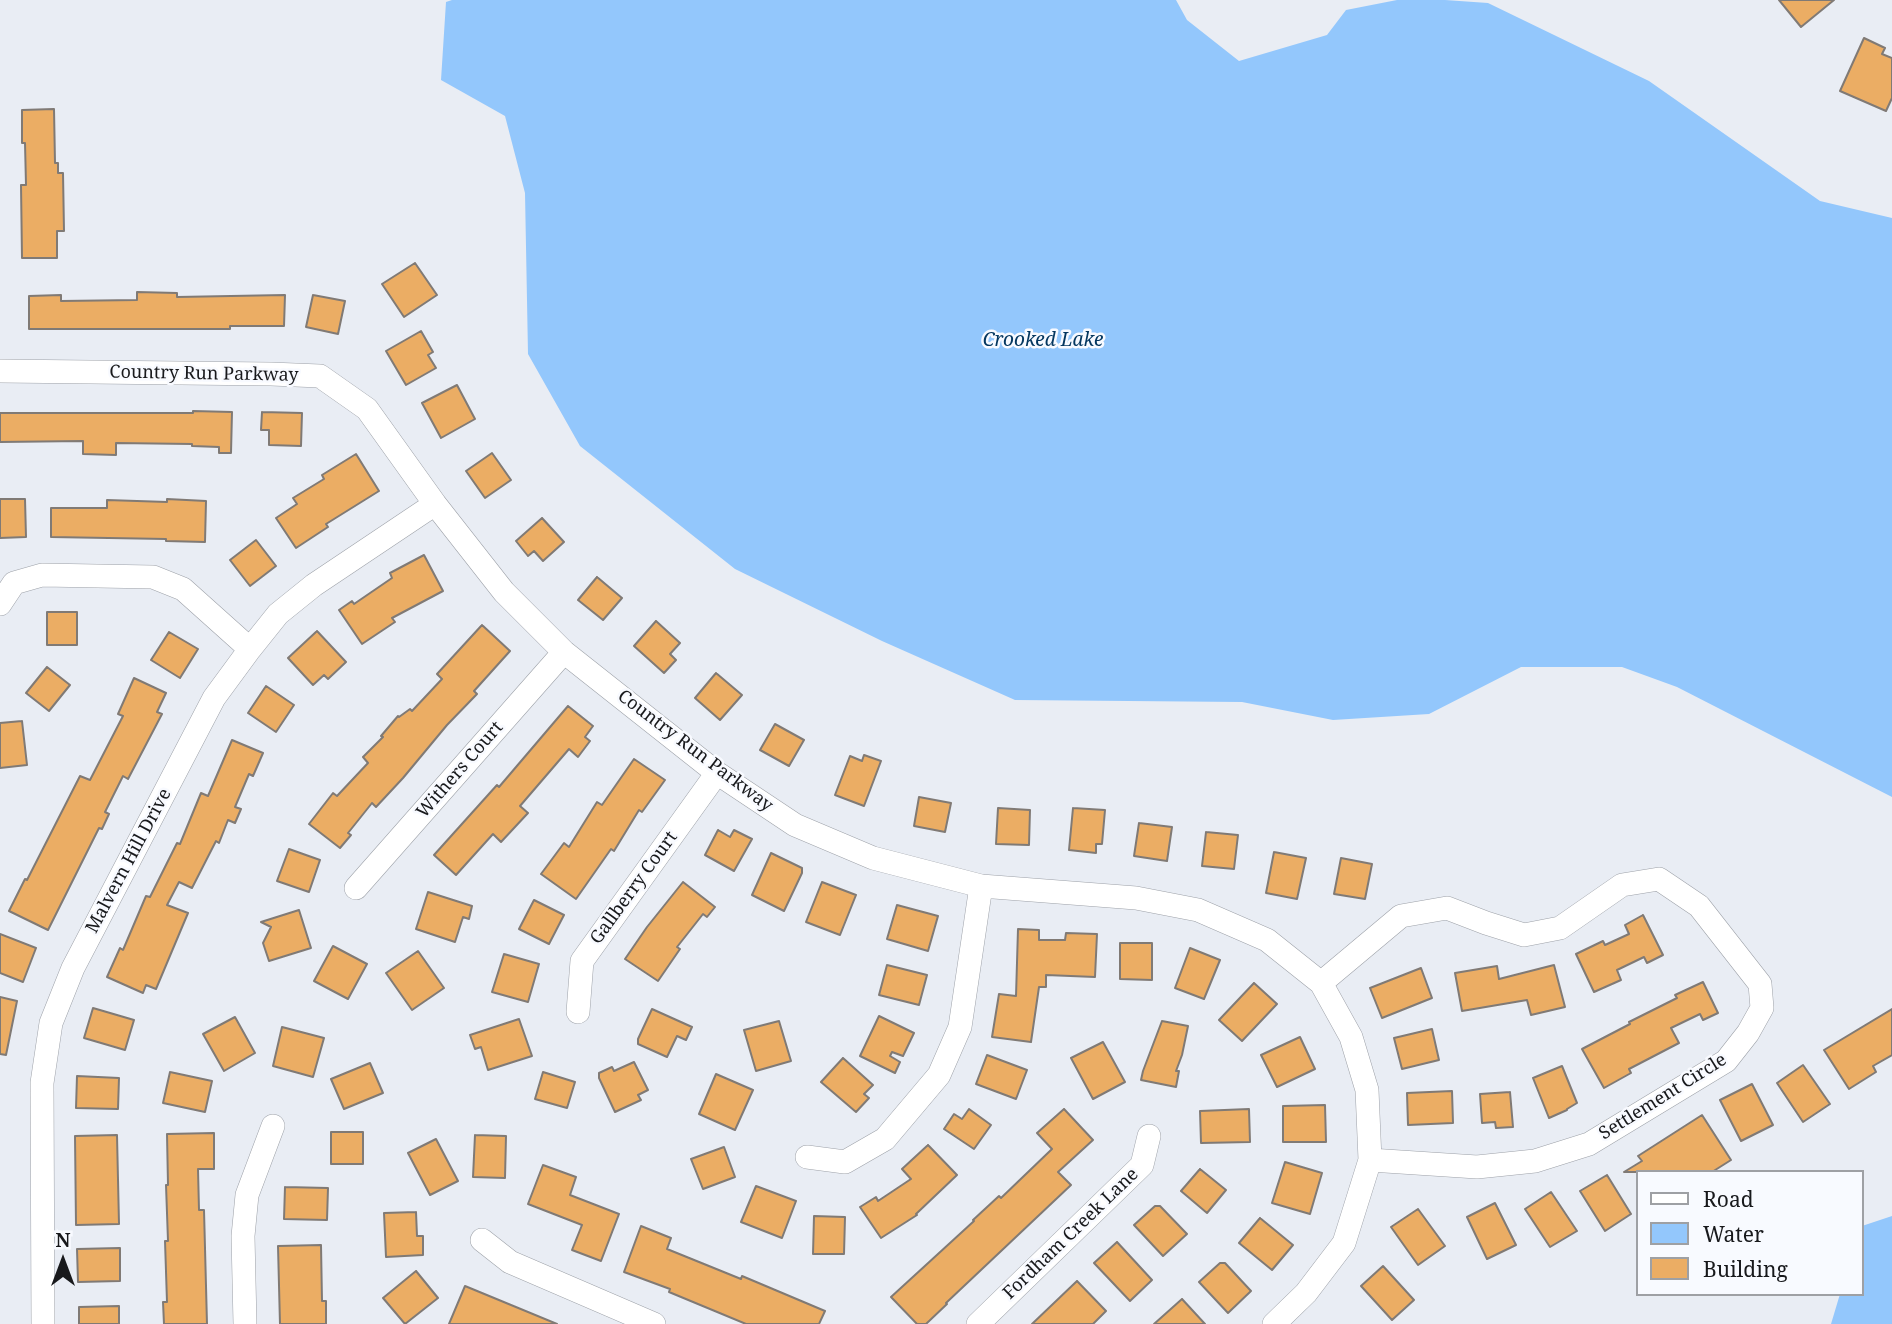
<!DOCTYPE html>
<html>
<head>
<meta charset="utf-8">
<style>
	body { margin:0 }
	#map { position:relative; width:1892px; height:1324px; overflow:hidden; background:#e9edf4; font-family:"Noto Serif",serif }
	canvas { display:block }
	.legend { position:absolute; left:1636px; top:1170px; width:228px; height:126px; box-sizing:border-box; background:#f8faff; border:2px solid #9ea0a4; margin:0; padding:9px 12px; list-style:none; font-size:21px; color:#18191c }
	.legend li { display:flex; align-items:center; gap:14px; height:35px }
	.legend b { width:35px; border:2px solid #9ea0a4 }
	.north { position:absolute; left:28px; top:1226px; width:70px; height:70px; -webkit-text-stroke:5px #f8faff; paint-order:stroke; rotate:0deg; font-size:19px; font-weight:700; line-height:28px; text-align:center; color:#18191c }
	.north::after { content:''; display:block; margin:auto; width:24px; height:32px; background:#18191c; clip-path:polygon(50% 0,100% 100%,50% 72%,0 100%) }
</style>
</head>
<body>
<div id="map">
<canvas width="1892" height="1324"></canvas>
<ul class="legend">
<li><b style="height:9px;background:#fff"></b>Road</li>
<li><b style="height:19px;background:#93c7fc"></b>Water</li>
<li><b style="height:19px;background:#ebad64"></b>Building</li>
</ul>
<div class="north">N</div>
</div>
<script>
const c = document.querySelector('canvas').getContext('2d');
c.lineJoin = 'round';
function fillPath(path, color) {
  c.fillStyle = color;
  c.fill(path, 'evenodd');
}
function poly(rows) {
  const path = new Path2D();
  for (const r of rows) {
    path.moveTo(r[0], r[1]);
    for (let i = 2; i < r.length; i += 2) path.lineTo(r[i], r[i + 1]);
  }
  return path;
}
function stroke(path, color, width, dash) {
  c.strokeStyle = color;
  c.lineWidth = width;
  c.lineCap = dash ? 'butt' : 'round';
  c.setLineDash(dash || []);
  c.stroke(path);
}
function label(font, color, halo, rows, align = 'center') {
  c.font = font + ' "Noto Serif",serif';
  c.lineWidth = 5;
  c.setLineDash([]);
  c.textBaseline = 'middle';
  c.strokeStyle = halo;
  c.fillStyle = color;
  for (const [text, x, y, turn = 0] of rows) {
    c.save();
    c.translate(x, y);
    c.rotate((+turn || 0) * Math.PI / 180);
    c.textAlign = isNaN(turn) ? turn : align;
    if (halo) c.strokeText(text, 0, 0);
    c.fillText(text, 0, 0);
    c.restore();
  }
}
fillPath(poly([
	[452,0,1176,0,1187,20,1239,61,1327,35,1346,10,1397,0,1445,0,1488,3,1649,81,1820,201,1892,218,1892,797,1677,687,1622,667,1521,667,1429,714,1333,720,1242,702,1015,700,882,641,735,569,580,446,528,354,525,193,505,116,441,80,446,2],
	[1892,1216,1892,1324,1831,1324,1840,1294,1862,1294,1862,1226]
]), '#93c7fc');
const building = poly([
	[1779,0,1834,0,1801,27,1779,0],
	[1864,38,1885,48,1882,54,1892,58,1892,98,1886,111,1840,91,1864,38],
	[54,109,55,163,58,163,58,173,63,173,64,231,57,231,57,258,22,258,21,185,26,185,25,143,22,143,22,110,54,109],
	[415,263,437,295,404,317,382,284,415,263],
	[137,292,177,293,177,297,285,295,284,326,230,326,230,329,29,329,29,296,61,295,61,301,137,300,137,292],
	[313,295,345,301,338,334,306,327,313,295],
	[421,331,433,352,428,355,436,368,406,385,386,351,421,331],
	[457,385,475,419,441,438,422,403,457,385],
	[193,411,232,412,231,453,219,453,219,447,192,446,192,444,116,443,116,455,83,454,83,441,0,442,0,413,193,413,193,411],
	[262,412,302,413,301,446,269,445,269,430,261,430,262,412],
	[492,453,511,480,485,498,466,471,492,453],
	[356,454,379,491,326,524,328,527,296,548,276,518,297,504,293,498,324,479,322,475,356,454],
	[0,499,25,499,26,537,0,538,0,499],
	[167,499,206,501,205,542,166,541,166,539,51,537,51,508,107,508,107,500,167,502,167,499],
	[542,518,564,542,543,561,534,551,528,556,516,541,542,518],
	[256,540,276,566,250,586,230,560,256,540],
	[424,555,443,591,392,618,395,622,362,644,339,610,352,601,354,604,392,578,390,573,424,555],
	[597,577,622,598,603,620,578,600,597,577],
	[47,612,77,612,77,645,47,645,47,612],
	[656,621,680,643,670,654,676,660,664,673,634,646,656,621],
	[482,625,510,651,474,691,477,694,447,725,403,778,376,807,372,803,348,833,351,835,340,848,309,824,333,793,337,796,368,763,363,757,383,737,381,736,398,716,399,717,410,709,412,711,442,679,437,674,482,625],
	[317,631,346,662,328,679,324,675,313,685,288,658,317,631],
	[169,632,198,649,180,678,151,660,169,632],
	[47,667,70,685,49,711,26,693,47,667],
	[716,673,742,695,720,720,695,698,716,673],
	[134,678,166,693,157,712,162,714,128,779,123,776,105,812,109,814,102,829,99,828,48,930,9,911,25,879,27,880,80,776,90,780,123,716,118,714,134,678],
	[266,686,294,705,276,732,248,713,266,686],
	[568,706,593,726,585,737,590,741,578,757,569,749,520,806,528,813,501,842,493,834,456,875,434,855,497,785,499,787,568,706],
	[22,721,27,765,0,768,0,723,22,721],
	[775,724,804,740,789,766,760,750,775,724],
	[232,740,263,753,253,776,249,774,235,807,241,809,235,823,228,820,219,843,216,841,192,888,179,882,167,905,188,913,156,989,146,985,143,993,107,977,120,948,123,950,146,896,150,897,177,843,180,844,201,793,208,796,232,740],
	[864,755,881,761,864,806,835,795,850,756,862,761,864,755],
	[634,759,665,780,642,812,639,810,614,851,611,849,576,899,541,874,564,843,569,847,597,802,602,805,634,759],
	[919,797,951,803,945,832,914,826,919,797],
	[998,808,1030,810,1029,845,996,844,998,808],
	[1073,808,1105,810,1102,844,1096,844,1096,853,1069,850,1073,808],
	[1139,823,1172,827,1167,861,1134,856,1139,823],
	[718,830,730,837,734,830,752,839,734,871,705,855,718,830],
	[1206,832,1238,835,1234,869,1202,866,1206,832],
	[289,849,320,860,309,892,277,881,289,849],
	[1274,852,1306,858,1297,899,1266,893,1274,852],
	[771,853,802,868,802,873,784,911,752,895,771,853],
	[1341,858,1372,864,1365,899,1334,894,1341,858],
	[683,882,715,907,707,917,703,914,677,947,680,949,658,981,625,959,647,927,683,882],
	[822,882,856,895,840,935,806,922,822,882],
	[428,892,472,906,469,919,463,917,455,942,416,929,428,892],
	[534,900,564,915,549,944,519,929,534,900],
	[897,905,938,916,928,951,887,939,897,905],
	[299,910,311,948,269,961,263,943,271,927,261,922,299,910],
	[1643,915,1663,955,1647,963,1644,957,1617,970,1621,980,1594,992,1576,954,1603,941,1605,945,1629,934,1625,925,1643,915],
	[1018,929,1039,930,1039,940,1065,940,1066,933,1097,934,1095,977,1046,975,1046,987,1039,987,1031,1042,992,1037,999,994,1016,996,1018,929],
	[0,934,36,948,23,982,0,973,0,934],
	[1120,943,1152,943,1152,980,1120,979,1120,943],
	[333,946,367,964,348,999,314,981,333,946],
	[1190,948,1220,960,1204,999,1175,988,1190,948],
	[418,951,444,988,412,1010,386,973,418,951],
	[504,954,539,964,528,1002,492,992,504,954],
	[887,965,927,975,919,1005,879,995,887,965],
	[1554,965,1565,1007,1531,1015,1527,1000,1462,1011,1455,973,1497,966,1499,979,1554,965],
	[1421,968,1432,998,1382,1018,1370,988,1421,968],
	[1703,982,1718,1013,1703,1020,1700,1014,1671,1028,1679,1043,1629,1069,1631,1073,1604,1088,1582,1049,1630,1024,1629,1022,1677,998,1675,995,1703,982],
	[1254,983,1277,1004,1242,1041,1219,1020,1254,983],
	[0,997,17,1001,6,1055,0,1054,0,997],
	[93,1008,134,1020,125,1050,84,1038,93,1008],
	[652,1009,692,1027,686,1040,677,1036,667,1057,638,1044,638,1039,652,1009],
	[1892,1009,1892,1055,1873,1066,1876,1072,1849,1089,1824,1050,1892,1009],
	[879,1016,914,1033,903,1056,892,1052,890,1056,900,1062,895,1073,860,1056,879,1016],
	[235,1017,255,1053,224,1071,203,1034,235,1017],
	[519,1019,532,1056,488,1070,481,1047,475,1049,470,1035,519,1019],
	[779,1021,791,1061,756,1071,744,1030,779,1021],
	[1162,1021,1188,1026,1182,1055,1176,1071,1179,1071,1176,1087,1141,1080,1143,1071,1162,1021],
	[282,1027,324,1038,313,1077,273,1066,282,1027],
	[1432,1029,1439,1060,1402,1069,1394,1038,1432,1029],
	[1300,1037,1315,1069,1277,1087,1261,1055,1300,1037],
	[1103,1042,1125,1082,1093,1099,1071,1058,1103,1042],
	[987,1055,1027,1070,1016,1099,976,1084,987,1055],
	[843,1058,873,1085,864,1094,869,1098,856,1112,821,1082,843,1058],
	[634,1062,648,1090,638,1095,641,1100,615,1112,599,1078,599,1073,612,1067,614,1071,634,1062],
	[370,1063,383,1093,344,1109,331,1079,370,1063],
	[1803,1065,1830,1104,1803,1122,1777,1083,1803,1065],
	[1562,1066,1577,1103,1567,1109,1567,1110,1549,1118,1533,1078,1562,1066],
	[170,1072,212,1081,205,1112,163,1103,170,1072],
	[543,1072,575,1082,567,1108,535,1099,543,1072],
	[716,1074,753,1090,735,1130,699,1114,716,1074],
	[77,1076,119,1078,118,1109,76,1108,77,1076],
	[1752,1084,1773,1125,1741,1141,1720,1100,1752,1084],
	[1452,1091,1453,1123,1408,1125,1407,1093,1452,1091],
	[1510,1092,1513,1127,1496,1128,1495,1122,1482,1123,1480,1094,1510,1092],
	[1325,1105,1326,1142,1283,1142,1283,1106,1325,1105],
	[969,1109,991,1125,974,1149,944,1129,954,1114,962,1119,969,1109],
	[1064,1109,1093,1140,1058,1172,1071,1185,946,1303,947,1304,926,1324,917,1324,891,1297,974,1221,973,1220,999,1196,1001,1198,1052,1149,1037,1133,1064,1109],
	[1249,1109,1250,1142,1201,1143,1200,1111,1249,1109],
	[1702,1115,1731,1160,1712,1172,1624,1172,1642,1161,1638,1156,1702,1115],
	[331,1132,363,1132,363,1164,331,1164,331,1132],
	[214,1133,214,1169,198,1169,199,1210,204,1210,207,1324,164,1324,163,1302,167,1302,165,1241,168,1241,166,1185,168,1185,167,1134,214,1133],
	[117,1135,119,1224,76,1225,75,1136,117,1135],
	[475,1135,506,1136,505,1178,473,1177,475,1135],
	[436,1139,458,1181,430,1195,408,1153,436,1139],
	[928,1145,957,1175,916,1214,917,1215,881,1238,860,1207,876,1197,878,1201,911,1179,902,1169,928,1145],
	[724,1147,735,1177,703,1189,691,1159,724,1147],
	[1285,1162,1322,1173,1310,1214,1272,1203,1285,1162],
	[543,1165,576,1177,570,1195,619,1214,601,1261,572,1250,582,1225,528,1204,543,1165],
	[1200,1169,1226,1190,1207,1213,1181,1191,1200,1169],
	[1607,1175,1631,1214,1605,1231,1580,1191,1607,1175],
	[756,1186,796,1201,782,1238,741,1222,756,1186],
	[285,1187,328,1188,327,1220,284,1219,285,1187],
	[1551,1192,1577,1231,1550,1247,1525,1209,1551,1192],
	[1495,1203,1516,1245,1487,1259,1467,1217,1495,1203],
	[1155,1206,1160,1206,1187,1234,1163,1256,1134,1225,1155,1206],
	[1418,1209,1445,1246,1418,1265,1391,1227,1418,1209],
	[416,1212,417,1236,423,1236,423,1255,386,1257,384,1213,416,1212],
	[814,1216,845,1217,844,1254,813,1254,814,1216],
	[1260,1218,1293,1245,1272,1270,1239,1243,1260,1218],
	[641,1226,671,1238,667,1249,741,1279,742,1276,825,1311,819,1324,746,1324,669,1292,670,1289,624,1272,641,1226],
	[1117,1242,1152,1280,1130,1301,1094,1263,1117,1242],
	[321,1245,322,1301,326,1301,326,1324,280,1324,278,1246,321,1245],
	[120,1248,120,1281,78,1282,77,1249,120,1248],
	[1220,1263,1225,1263,1251,1291,1228,1313,1199,1282,1220,1263],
	[1383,1266,1414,1300,1392,1320,1361,1286,1383,1266],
	[416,1271,438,1298,405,1324,383,1298,416,1271],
	[1077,1281,1106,1311,1093,1324,1032,1324,1077,1281],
	[465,1286,557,1324,449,1324,465,1286],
	[1182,1299,1205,1324,1154,1324,1182,1299],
	[119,1306,119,1324,79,1324,79,1307,119,1306]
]);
fillPath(building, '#ebad64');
stroke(building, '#807a75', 2);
const minor = poly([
	[0,371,271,374,320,376,367,409,435,504,504,592,564,652,717,773,795,825,873,858,981,886,1136,898,1198,910,1267,940,1321,983,1351,1037,1367,1090,1370,1160,1344,1243,1306,1293,1274,1324],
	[0,604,14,583,42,575,153,577,183,589,250,649],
	[356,888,564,652],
	[1321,983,1401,916,1447,908,1486,923,1524,935,1560,928,1622,885,1659,879,1699,906,1760,984,1762,1008,1748,1033,1726,1061,1589,1144,1535,1161,1477,1167,1370,1160],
	[578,1012,582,961,717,773],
	[807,1157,845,1162,885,1139,939,1075,960,1027,981,886],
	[482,1240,510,1262,654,1324],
	[43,1324,42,1083,51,1023,73,968,214,698,250,649,278,614,314,585,435,504],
	[245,1324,243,1236,247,1195,273,1126],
	[978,1324,1142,1165,1149,1136]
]);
stroke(minor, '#9da1a8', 24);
stroke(minor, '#fff', 23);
label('18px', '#18191c', '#f8faff', [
	["Country Run Parkway",204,374,1],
	["Country Run Parkway",695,751,37],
	["Withers Court",460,770,-49],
	["Malvern Hill Drive",129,861,-62],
	["Gallberry Court",634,888,-54],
	["Settlement Circle",1663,1097,-32],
	["Fordham Creek Lane",1071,1234,-44]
]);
label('italic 19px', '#043760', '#f8faff', [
	["Crooked Lake",1043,341]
]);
</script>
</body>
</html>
